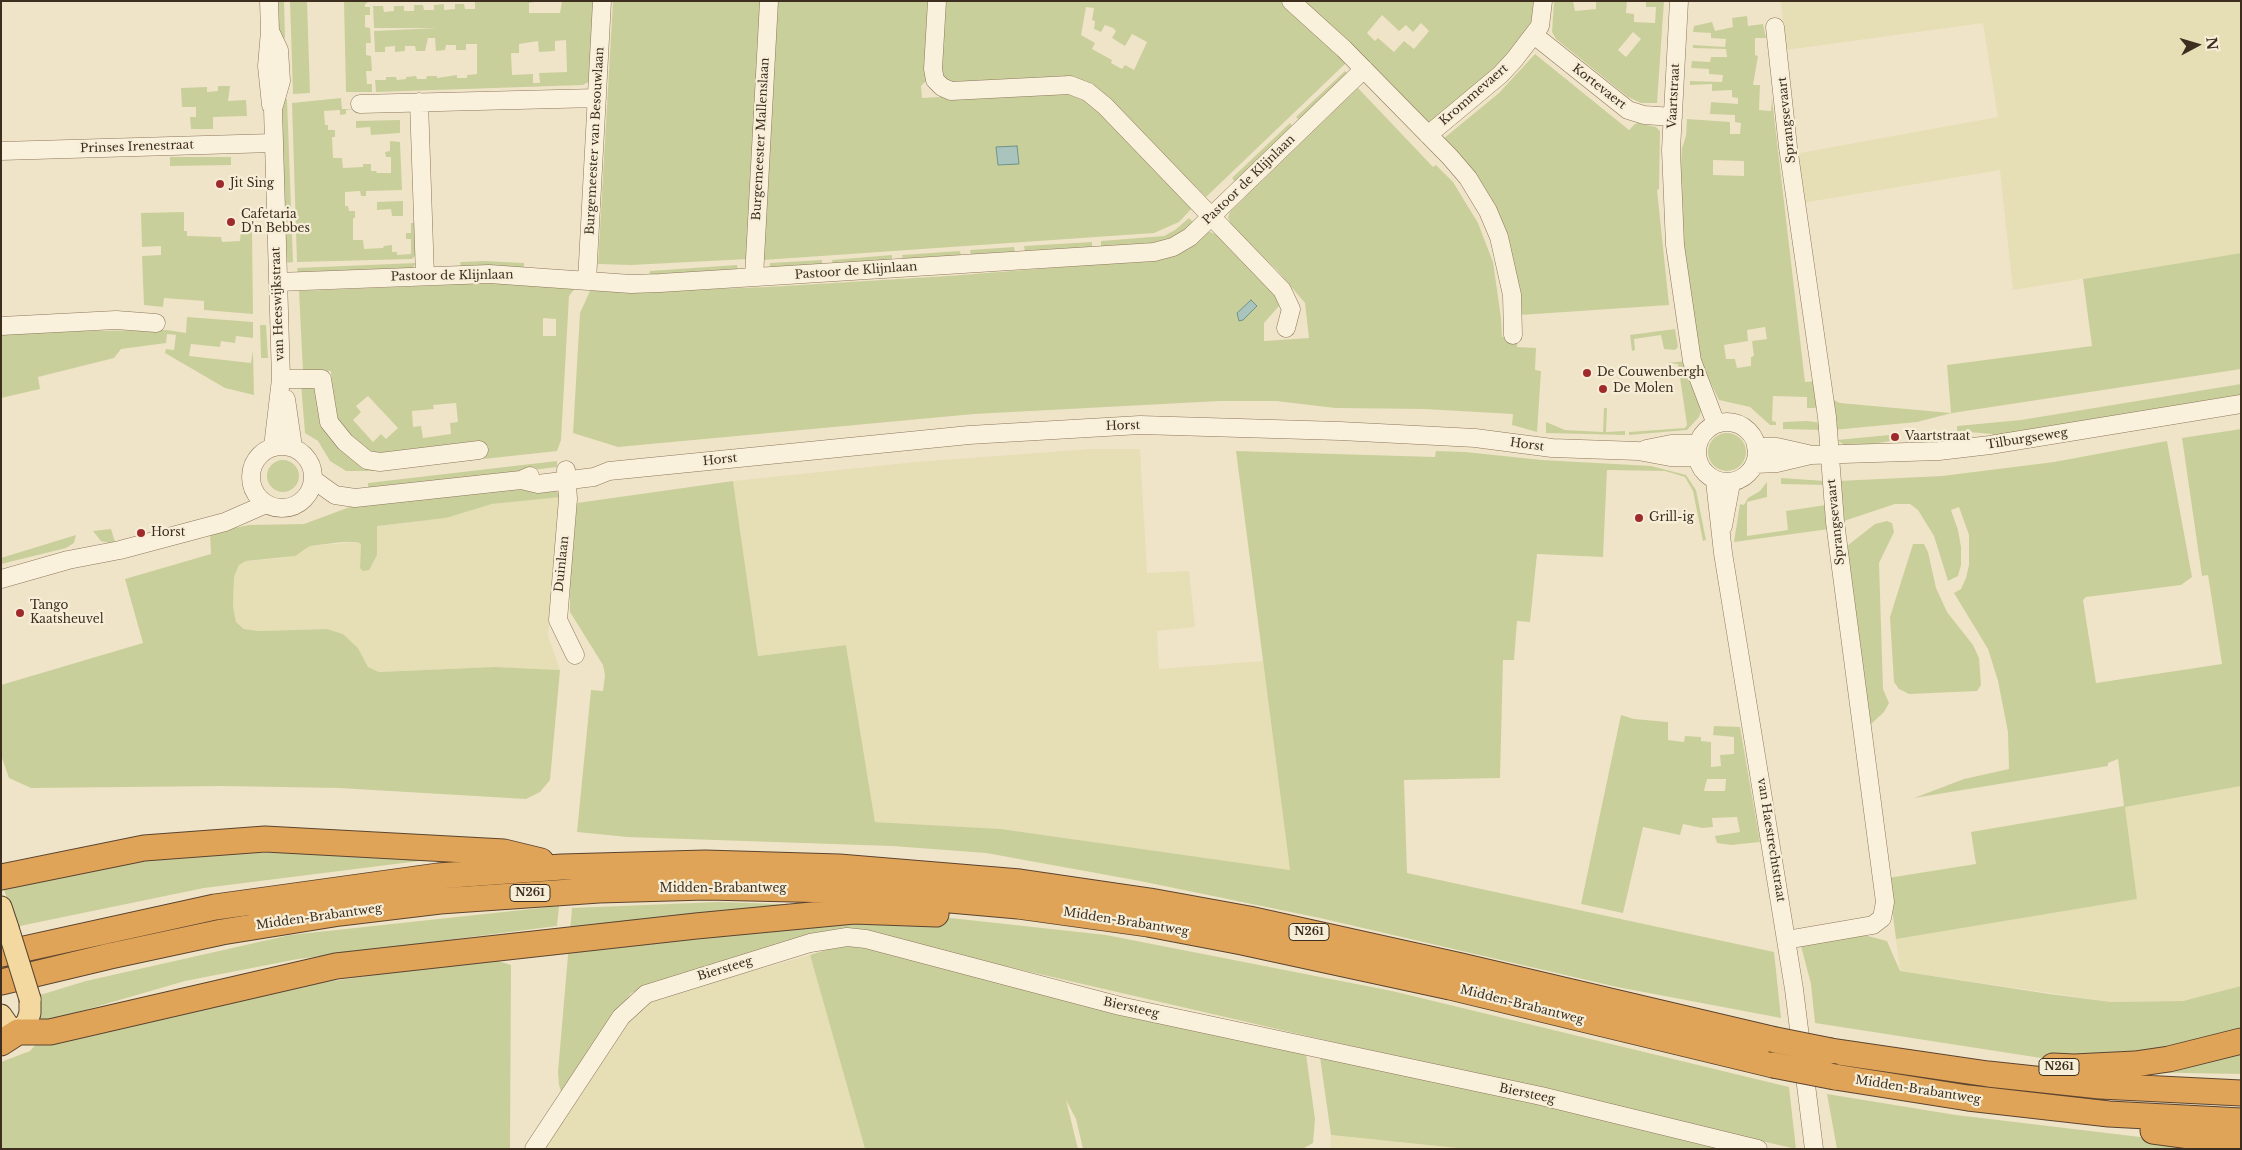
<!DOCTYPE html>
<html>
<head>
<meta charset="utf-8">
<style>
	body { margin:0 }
	#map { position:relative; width:2242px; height:1150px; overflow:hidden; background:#f0e4c8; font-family:"Libre Baskerville",serif }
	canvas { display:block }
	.frame { position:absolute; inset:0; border:2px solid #3d2e20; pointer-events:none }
	.north { position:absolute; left:2172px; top:20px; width:50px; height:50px; -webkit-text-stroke:4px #f7eed8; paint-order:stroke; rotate:84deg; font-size:14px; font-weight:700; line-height:20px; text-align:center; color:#3d2e20 }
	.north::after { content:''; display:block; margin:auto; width:18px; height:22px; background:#3d2e20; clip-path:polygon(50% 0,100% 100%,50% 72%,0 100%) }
</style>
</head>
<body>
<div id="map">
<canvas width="2242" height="1150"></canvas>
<div class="frame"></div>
<div class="north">N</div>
</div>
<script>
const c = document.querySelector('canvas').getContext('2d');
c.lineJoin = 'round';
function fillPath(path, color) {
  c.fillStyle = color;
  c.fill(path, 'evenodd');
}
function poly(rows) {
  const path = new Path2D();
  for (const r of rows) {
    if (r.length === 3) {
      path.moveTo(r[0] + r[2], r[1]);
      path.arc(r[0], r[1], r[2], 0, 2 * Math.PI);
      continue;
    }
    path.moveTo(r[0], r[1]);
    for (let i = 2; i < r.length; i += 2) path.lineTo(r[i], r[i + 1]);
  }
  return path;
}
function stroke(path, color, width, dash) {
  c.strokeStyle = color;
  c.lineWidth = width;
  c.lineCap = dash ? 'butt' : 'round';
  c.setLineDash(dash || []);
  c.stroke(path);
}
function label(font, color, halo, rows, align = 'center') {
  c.font = font + ' "Libre Baskerville",serif';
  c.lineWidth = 4.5;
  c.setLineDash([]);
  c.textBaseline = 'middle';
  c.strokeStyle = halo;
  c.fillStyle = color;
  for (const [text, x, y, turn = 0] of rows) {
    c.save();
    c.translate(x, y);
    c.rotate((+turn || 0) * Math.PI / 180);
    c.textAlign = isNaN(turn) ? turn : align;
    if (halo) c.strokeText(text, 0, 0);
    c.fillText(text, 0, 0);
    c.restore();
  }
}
fillPath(poly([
	[1781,1,2241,1,2241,253,2013,290,2000,170,1802,203,1794,154,1998,117,1983,23,1786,50],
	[1091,449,1140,449,1147,573,1189,571,1195,627,1157,631,1159,669,1263,661,1290,870,1001,829,875,822,846,645,758,656,733,481,916,462],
	[561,497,548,636,560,670,494,667,379,672,368,667,358,648,343,634,327,629,259,631,245,629,236,622,233,606,234,577,239,565,246,561,284,558,304,551,310,546,357,542,361,544,360,568,377,555,376,526,446,518,492,504],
	[2241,786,2241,986,2183,1001,2111,1002,1900,971,1896,939,2137,899,2125,807],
	[810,955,865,1149,545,1149,643,1001],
	[1331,1135,1467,1149,1330,1149]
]), '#e6deb5');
fillPath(poly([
	[276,1,284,1,285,38,279,38],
	[290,1,307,1,310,93,293,94],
	[344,1,370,1,365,4,365,7,370,7,370,15,365,15,365,27,370,28,371,43,366,43,366,55,371,56,372,71,366,71,367,84,372,84,372,92,346,92],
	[475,1,540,1,529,3,529,13,560,13,562,1,596,1,592,80,583,85,376,92,375,80,386,80,386,77,396,77,397,80,406,79,406,77,416,76,417,79,426,79,427,76,437,76,437,78,457,75,457,78,467,78,467,75,477,74,477,44,466,44,466,50,456,50,456,45,446,45,445,50,436,51,435,38,428,38,425,51,416,51,415,46,405,46,405,51,395,52,395,46,385,47,385,52,375,52,374,31,437,28,374,28,373,6,383,6,384,12,394,11,394,6,404,6,404,11,414,11,414,5,423,5,424,10,434,10,434,5,444,4,444,10,455,9,455,4,464,4,465,9,475,9],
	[566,40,567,72,539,73,540,83,533,83,533,74,512,75,511,53,519,53,519,44,538,41,539,52,555,51,555,41],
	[613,1,762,1,748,259,631,265,598,264],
	[775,1,931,1,927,80,921,86,922,98,1060,90,1086,98,1194,206,1179,222,1154,233,763,260],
	[942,1,1281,1,1347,62,1206,197,1099,90,948,84,939,73],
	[1086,7,1094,8,1092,20,1095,21,1094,29,1101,32,1105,25,1113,28,1116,31,1112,38,1125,46,1132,34,1147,42,1134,70,1125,65,1122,69,1111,63,1112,60,1092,49,1095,43,1081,35],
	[1300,1,1535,1,1535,13,1529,33,1487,76,1429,124],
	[1382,15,1399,31,1406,25,1413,32,1421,23,1429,31,1414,49,1404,41,1394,52,1378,38,1375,41,1367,33],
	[1554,1,1573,1,1575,11,1596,9,1596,1,1627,1,1626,13,1634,14,1634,22,1655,23,1656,7,1646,7,1646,1,1664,1,1657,103,1641,103,1628,97,1556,39,1552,32],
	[1633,32,1641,39,1626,57,1618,50],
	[1747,16,1748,26,1763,24,1766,38,1755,38,1755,55,1758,56,1753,85,1760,85,1759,110,1771,111,1772,99,1805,382,1819,381,1821,408,1807,408,1807,397,1773,396,1772,421,1776,422,1776,425,1770,425,1750,407,1719,400,1699,359,1681,232,1680,176,1682,148,1686,136,1687,119,1730,122,1730,134,1740,134,1741,123,1735,122,1735,115,1710,114,1711,102,1738,104,1738,98,1732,97,1732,90,1712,91,1712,84,1690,85,1690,81,1722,82,1723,75,1709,74,1709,69,1691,68,1692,61,1710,62,1711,57,1727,57,1726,49,1693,48,1693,45,1725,47,1726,39,1711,38,1711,33,1693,32,1694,26,1712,22,1715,31,1733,27,1732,18],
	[1713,160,1744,161,1744,176,1713,175],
	[1765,327,1767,339,1752,341,1754,356,1751,357,1751,366,1737,368,1735,359,1726,359,1724,345,1748,341,1747,330],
	[1535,54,1629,130,1635,124,1638,123,1656,127,1660,131,1659,189,1657,190,1669,305,1520,315,1515,271,1443,139,1499,93],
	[1345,71,1349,75,1300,121,1296,117],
	[218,86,230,86,228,101,246,100,247,116,213,117,213,129,191,129,190,117,196,117,196,107,182,107,181,88,207,87,207,92,218,91],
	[1358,88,1433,167,1436,165,1453,182,1478,223,1493,262,1501,318,1502,337,1513,335,1518,339,1517,347,1536,348,1535,370,1541,371,1537,432,1512,425,1513,414,1424,409,1335,408,1276,401,1220,401,974,414,618,447,573,433,580,313,590,291,660,291,768,287,948,276,1128,262,1208,231,1217,235,1278,295,1279,306,1264,323,1264,341,1309,338,1305,303,1277,270,1231,226,1228,217,1230,212],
	[341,98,342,109,356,109,346,110,346,114,340,115,340,110,324,111,325,125,328,125,328,130,335,130,335,137,332,137,333,158,342,158,343,168,363,167,363,164,371,164,371,171,376,171,377,173,391,173,391,157,386,157,385,152,390,151,390,141,400,142,402,190,366,191,366,196,361,196,360,191,345,192,345,206,348,206,349,211,355,211,355,218,353,218,353,240,363,240,364,249,383,248,384,246,392,245,392,252,397,252,397,255,411,254,411,239,406,239,406,233,411,233,411,223,415,223,416,255,412,259,297,262,292,103],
	[287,99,293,262,285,263,280,118,282,100],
	[400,120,400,133,371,135,370,127,356,128,356,121],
	[1290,123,1293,127,1235,182,1232,178],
	[170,157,231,157,231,165,170,166],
	[403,201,403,216,392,216,391,209,377,210,377,202],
	[184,212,184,231,187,231,187,236,221,237,222,242,240,241,241,229,252,229,253,314,204,310,204,301,164,298,163,307,144,305,142,256,161,255,161,246,142,247,141,213],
	[1189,218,1193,222,1186,230,1166,241,1154,244,1101,247,1101,241,1164,236,1175,230],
	[1092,242,1092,248,1025,252,1024,246],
	[1014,247,1015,253,971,256,970,250],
	[960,251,961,256,903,260,902,255],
	[2241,253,2241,369,1952,413,1917,422,1833,430,1830,398,1840,403,1951,413,1947,365,2092,346,2083,279],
	[892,255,892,261,833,265,832,260],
	[822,260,822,266,770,269,770,263],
	[484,261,524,263,524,268,461,267,460,262],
	[416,263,412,269,298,273,297,268],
	[737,265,738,271,649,276,650,271],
	[450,281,576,287,569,296,561,440,557,451,456,462,375,456,347,436,333,411,331,371,303,372,299,291,449,285],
	[543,318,556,319,556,336,543,336],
	[368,396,398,428,386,439,381,434,373,442,353,420,361,412,356,406],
	[456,403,458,422,450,423,451,434,423,438,421,426,413,427,412,411,434,409,433,405],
	[187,317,253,322,253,338,236,336,235,343,221,341,220,347,191,344,189,356,251,363,253,350,254,395,225,388,165,353,166,349,174,350,176,335,167,334,166,343,121,349,114,358,38,377,40,389,1,398,1,332,167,330,186,333],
	[260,325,266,325,268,358,261,358],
	[1675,329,1678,347,1675,350,1664,349,1661,335,1634,339,1635,350,1632,351,1630,335],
	[1686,361,1702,408,1699,417,1687,430,1629,435,1629,432,1685,428,1687,425,1678,364,1667,363],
	[301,384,314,385,321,417,381,471,346,471,330,461,318,441,305,433],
	[2241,384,2241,396,1993,437,1992,434,1957,431,1957,426,2021,420],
	[1604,408,1607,408,1606,432,1625,431,1625,435,1546,433,1546,422,1565,430,1603,432],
	[1807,421,1822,423,1823,430,1783,429,1783,422],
	[2241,429,2241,786,2125,807,2137,899,1896,939,1888,878,1976,864,1971,832,2124,806,2118,759,2108,763,2108,766,1914,798,1964,779,2009,769,2008,732,1998,681,1988,649,1954,593,1961,589,1966,578,1969,565,1969,535,1959,507,1951,510,1958,530,1961,547,1961,565,1958,576,1948,581,1934,536,1918,510,1910,504,1895,504,1844,521,1838,481,1942,476,2054,462,2167,441,2192,577,2181,585,2086,597,2083,600,2096,683,2222,664,2208,575,2202,576,2182,438],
	[1727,452,19],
	[1889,435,1890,441,1849,448,1837,440],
	[1236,451,1435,457,1436,451,1465,452,1542,460,1651,466,1686,475,1696,490,1706,540,1703,541,1693,491,1685,477,1665,471,1607,470,1603,557,1537,554,1530,622,1517,621,1514,660,1503,660,1500,778,1404,780,1407,873,1774,952,1781,1018,1617,987,1320,918,1140,881,986,853,892,846,627,837,577,832,591,690,603,691,605,675,603,665,570,612,570,581,577,503,733,481,758,656,846,645,875,822,1001,829,1290,870],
	[283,476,16],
	[557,461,557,467,368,490,368,483],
	[1781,478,1825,481,1825,485,1781,484],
	[1767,482,1767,497,1747,502,1747,536,1788,530,1786,511,1826,505,1829,529,1734,542,1740,504,1744,505,1748,498,1760,491],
	[546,487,554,488,561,497,492,504,446,518,377,526,377,555,369,570,363,571,360,568,361,544,357,542,342,542,310,546,295,556,246,561,239,565,234,577,233,606,236,622,244,629,259,631,327,629,343,634,358,648,368,667,379,672,494,667,560,670,550,780,540,792,526,799,339,788,222,786,31,788,9,778,1,755,1,685,143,643,125,579,211,554,210,533,249,525,304,524,358,504],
	[1887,521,1892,523,1894,532,1879,563,1883,689,1889,703,1884,712,1869,726,1847,546,1875,524],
	[111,529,115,542,110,543,101,541,93,531],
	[76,535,74,543,66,548,1,564,1,558],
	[1913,544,1924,544,1928,552,1936,588,1947,612,1973,645,1979,658,1981,685,1977,691,1909,694,1899,689,1894,682,1890,617],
	[1621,715,1634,719,1668,722,1668,740,1684,742,1685,736,1701,737,1701,741,1711,742,1711,767,1721,766,1720,755,1734,754,1734,737,1713,735,1714,726,1740,727,1760,842,1731,845,1717,843,1715,836,1740,832,1737,817,1712,818,1713,827,1702,828,1683,824,1680,835,1643,827,1623,913,1581,904],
	[1707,779,1726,779,1725,791,1704,791],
	[246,853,451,853,451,857,204,888,15,927,4,889,106,866,165,857],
	[718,902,841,906,1106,935,1392,991,1789,1087,1796,1149,849,930,829,931,799,938,631,993,562,1094,559,1085,558,1072,572,908],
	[559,906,557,926,298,959,185,981,40,1023,40,995,86,981,290,935],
	[1864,935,1887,941,1900,971,2049,994,2111,1002,2183,1001,2241,986,2241,1034,2168,1052,2054,1060,1815,1023,1811,984,1801,946,1804,943],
	[848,943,1306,1054,1315,1119,1313,1143,1304,1148,1306,1149,1083,1149,1076,1119,1066,1100,1078,1149,865,1149,810,955],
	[492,959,511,965,510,1149,1,1149,1,1062,30,1051,36,1044,252,992],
	[2241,1047,2241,1074,2132,1072],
	[1320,1057,1571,1109,1729,1149,1467,1149,1331,1135],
	[1827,1094,1956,1115,2241,1149,1837,1149]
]), '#c9cf9b');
const water = poly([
	[1017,146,1019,164,998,165,996,147,1017,146],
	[1251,300,1257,306,1243,320,1239,321,1237,313,1251,300]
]);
fillPath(water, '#a9c4bc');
stroke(water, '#6f938a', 1);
const minor = poly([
	[269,1,270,31,267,66,271,105],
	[937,1,933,69,935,80,942,87,951,91,1070,85,1088,92,1105,106,1282,290,1291,309,1286,328],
	[1291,1,1344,49,1450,157,1468,178,1488,211,1499,237,1512,295,1513,335],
	[1679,1,1671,150,1675,245,1692,361,1716,424],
	[1775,27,1788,147,1827,417,1835,522,1885,902,1882,918,1873,925,1786,940],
	[270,31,279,50,281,81,273,109,281,379,273,447],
	[1534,35,1628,110,1644,115,1673,117],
	[419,102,425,276],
	[360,104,597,98],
	[1428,135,1500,75,1514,60,1540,26,1543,1],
	[1,151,273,143],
	[754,277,769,1],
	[587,281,602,1],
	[278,282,489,274,631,284,660,283,1154,252,1173,247,1190,237,1364,69],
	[1,326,116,320,156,323],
	[281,379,322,379,329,422,345,442,367,460,380,462,479,450],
	[286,399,293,447],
	[1727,452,30],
	[282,477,31],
	[1756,447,1777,447,1808,454],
	[1646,449,1671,444,1697,444],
	[1755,464,1777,463,1811,455,1939,451,1990,445,2241,404],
	[566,470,568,499,558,620,575,655],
	[314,480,335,495,355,498,521,480,530,476],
	[521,480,538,484,594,477,609,471,969,435,1140,425,1340,431,1475,438,1552,448,1638,451,1670,457,1696,457],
	[1715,481,1723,553,1794,989,1814,1149],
	[1723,526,1731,483],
	[1,579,68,560,120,550,225,522,266,504],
	[534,1149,621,1017,646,994,810,943,847,937,866,939,1120,1006,1541,1096,1758,1149]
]);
const major = poly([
	[1,907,8,928],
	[1,1015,8,1025,18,1032],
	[18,1032,27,1022,30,1013,30,999]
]);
const highway = poly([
	[1,877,144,848,265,839,504,852,541,861],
	[1,954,215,907,438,876,562,867,705,863,839,867,1020,882,1150,901,1249,919,1461,966,1771,1039],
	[1,982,110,956,222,932,340,913,440,901,599,890,706,887,837,890,1018,906,1148,924,1242,942,1450,987,1773,1065],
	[1,1043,18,1032,50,1032,336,966,696,926,854,911,936,914],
	[1831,1051,1988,1074,2100,1086,2241,1093],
	[2053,1066,2074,1067,2135,1064,2169,1059,2241,1041],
	[1835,1077,1968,1098,2109,1114,2241,1121],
	[2153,1131,2241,1143]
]);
stroke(minor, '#8d765c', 19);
stroke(major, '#5b4430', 23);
stroke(highway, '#5b4430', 27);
stroke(minor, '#faf1dc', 18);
stroke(major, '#f3d9a0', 21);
stroke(highway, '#e0a458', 25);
const majorBridge = poly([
	[8,928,30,999]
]);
const highwayBridge = poly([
	[1771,1039,1831,1051],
	[1773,1065,1835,1077]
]);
stroke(majorBridge, '#5b4430', 23, []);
stroke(highwayBridge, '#5b4430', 27, []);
stroke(majorBridge, '#f3d9a0', 21);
stroke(highwayBridge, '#e0a458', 25);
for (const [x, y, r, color] of [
	[220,184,5,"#9e2a2b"],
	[231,222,5,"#9e2a2b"],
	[1587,373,5,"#9e2a2b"],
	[1603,389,5,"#9e2a2b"],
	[1895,437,5,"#9e2a2b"],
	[1639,518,5,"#9e2a2b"],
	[141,533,5,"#9e2a2b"],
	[20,613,5,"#9e2a2b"]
]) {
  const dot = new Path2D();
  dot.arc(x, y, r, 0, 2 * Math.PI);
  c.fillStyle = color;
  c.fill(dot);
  stroke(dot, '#f7eed8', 2);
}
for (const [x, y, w] of [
	[530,893,40],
	[1309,932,40],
	[2059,1067,40]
]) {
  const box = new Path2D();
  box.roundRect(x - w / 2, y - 8.5, w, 17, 4);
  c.fillStyle = '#f7eed8';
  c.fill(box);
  stroke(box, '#3d2e20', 1);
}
label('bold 11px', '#3d2e20', null, [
	["N261",530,893],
	["N261",1309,932],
	["N261",2059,1067]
]);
label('12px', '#3d2e20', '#f7eed8', [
	["Kortevaert",1599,87,38],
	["Krommevaert",1474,95,-41],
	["Vaartstraat",1674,96,-87],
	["Sprangsevaart",1787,120,-96],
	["Burgemeester Mallenslaan",761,139,-87],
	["Burgemeester van Besouwlaan",595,141,-87],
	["Prinses Irenestraat",137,147,-2],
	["Pastoor de Klijnlaan",1249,180,-44],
	["Pastoor de Klijnlaan",856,271,-4],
	["Pastoor de Klijnlaan",452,276,-1],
	["van Heeswijkstraat",278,304,-92],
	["Horst",1123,426,-2],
	["Tilburgseweg",2027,439,-9],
	["Horst",1527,445,8],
	["Horst",720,460,-6],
	["Sprangsevaart",1836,522,-96],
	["Duinlaan",562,564,-84],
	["van Haestrechtstraat",1771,840,81],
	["Midden-Brabantweg",723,889],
	["Midden-Brabantweg",319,917,-8],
	["Midden-Brabantweg",1126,922,9],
	["Biersteeg",725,969,-17],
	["Midden-Brabantweg",1522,1005,14],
	["Biersteeg",1131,1008,13],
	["Midden-Brabantweg",1918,1090,9],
	["Biersteeg",1527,1094,12]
]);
label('12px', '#3d2e20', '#f7eed8', [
	["Jit Sing",230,184],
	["Cafetaria",241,215],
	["D'n Bebbes",241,229],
	["De Couwenbergh",1597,373],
	["De Molen",1613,389],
	["Vaartstraat",1905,437],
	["Grill-ig",1649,518],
	["Horst",151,533],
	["Tango",30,606],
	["Kaatsheuvel",30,620]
], 'left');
</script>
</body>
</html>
